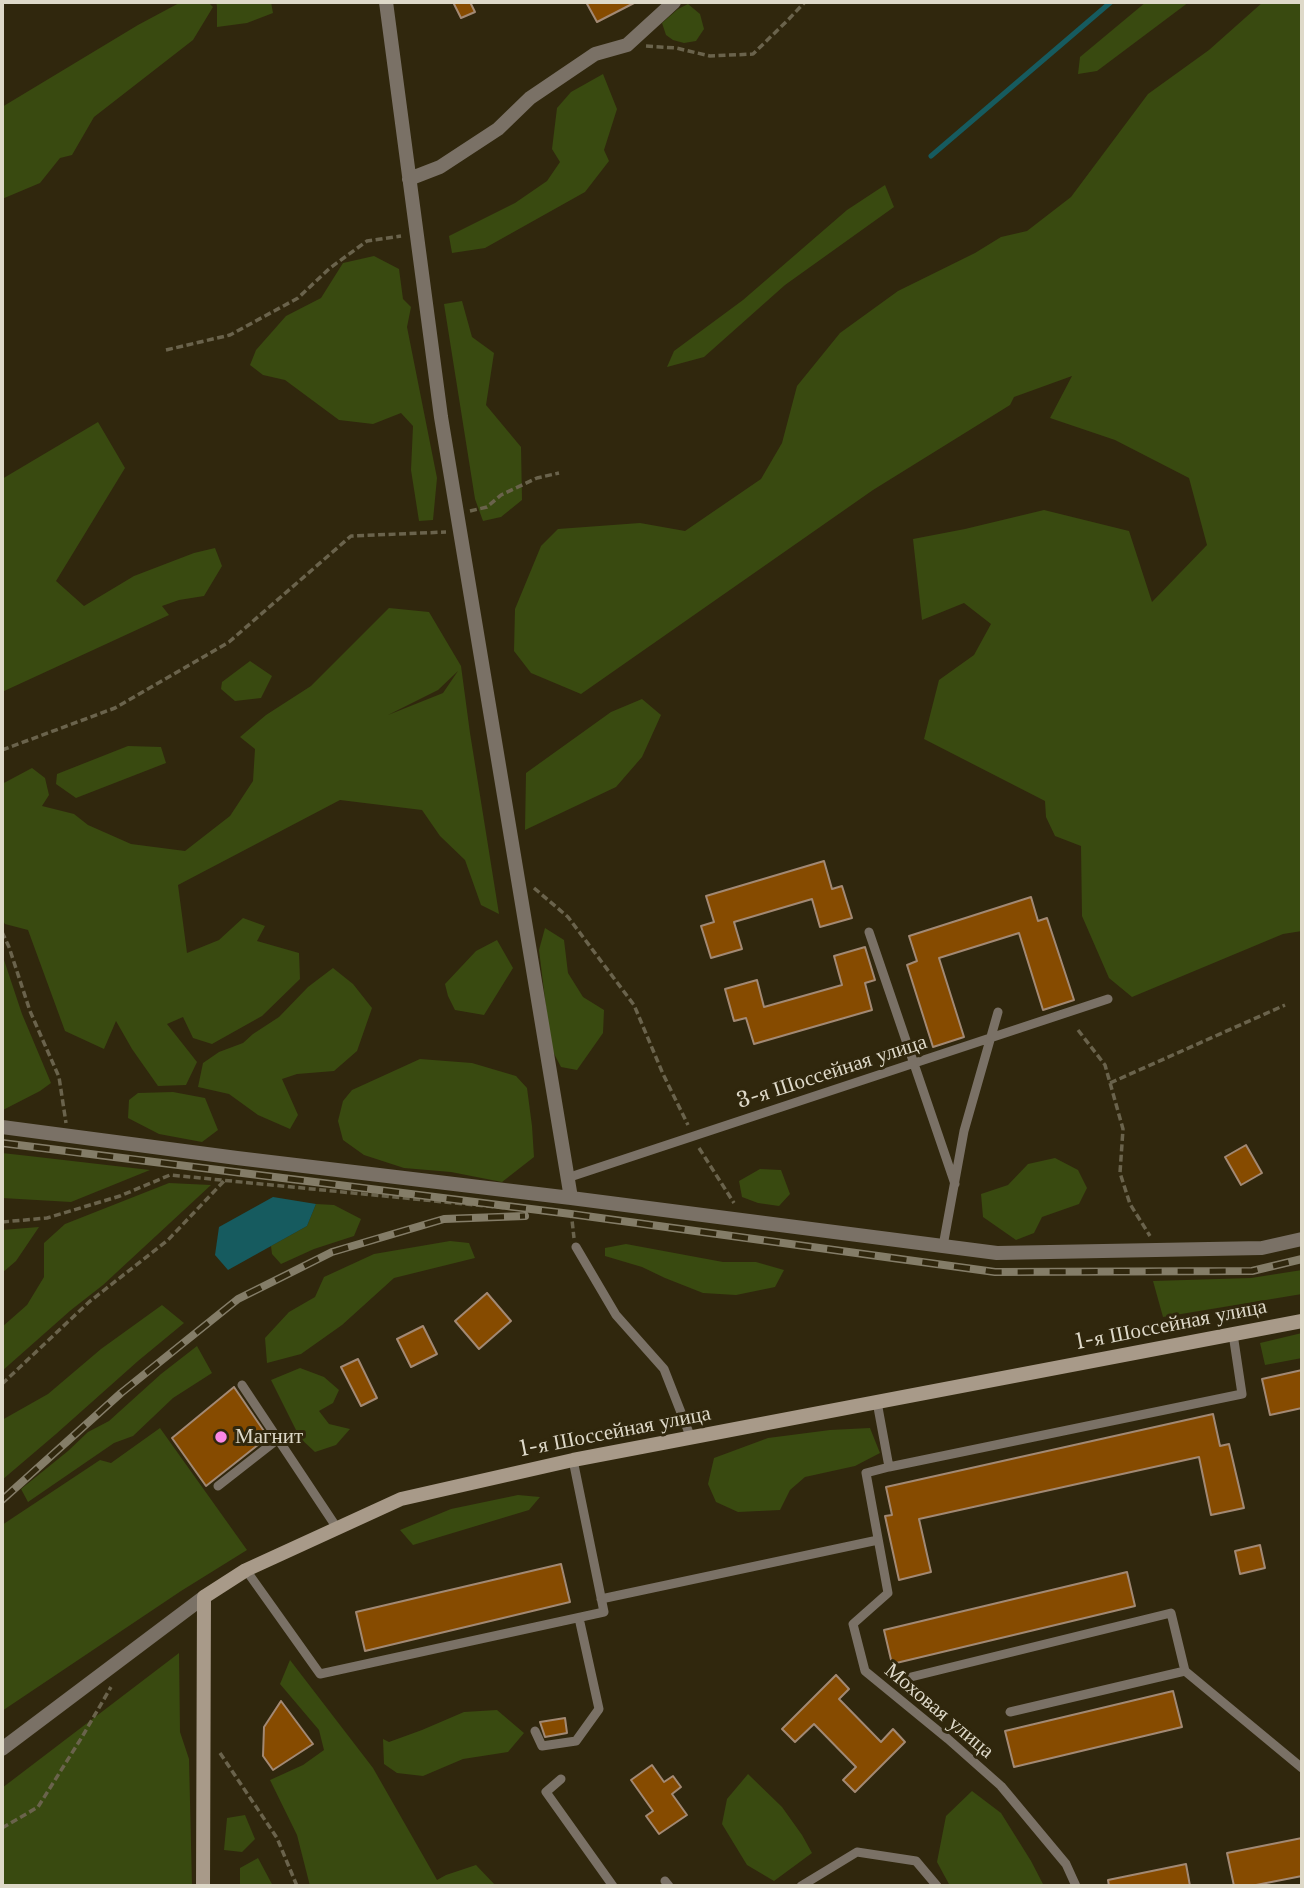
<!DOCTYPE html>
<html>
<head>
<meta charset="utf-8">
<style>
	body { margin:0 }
	#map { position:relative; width:1304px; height:1888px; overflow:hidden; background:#30270d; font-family:"Libre Baskerville",serif }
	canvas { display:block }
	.frame { position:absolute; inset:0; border:4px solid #ded9c9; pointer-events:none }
</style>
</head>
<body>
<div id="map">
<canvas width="1304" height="1888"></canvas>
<div class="frame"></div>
</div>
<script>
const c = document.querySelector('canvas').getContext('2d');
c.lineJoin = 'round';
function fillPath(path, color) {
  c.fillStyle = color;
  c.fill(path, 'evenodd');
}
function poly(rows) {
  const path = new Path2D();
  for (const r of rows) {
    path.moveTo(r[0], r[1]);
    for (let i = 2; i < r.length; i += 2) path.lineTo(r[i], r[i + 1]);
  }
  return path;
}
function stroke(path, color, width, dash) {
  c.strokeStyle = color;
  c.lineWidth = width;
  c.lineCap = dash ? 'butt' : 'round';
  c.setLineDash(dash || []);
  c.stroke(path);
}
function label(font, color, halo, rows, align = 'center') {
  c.font = font + ' "Libre Baskerville",serif';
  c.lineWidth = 6;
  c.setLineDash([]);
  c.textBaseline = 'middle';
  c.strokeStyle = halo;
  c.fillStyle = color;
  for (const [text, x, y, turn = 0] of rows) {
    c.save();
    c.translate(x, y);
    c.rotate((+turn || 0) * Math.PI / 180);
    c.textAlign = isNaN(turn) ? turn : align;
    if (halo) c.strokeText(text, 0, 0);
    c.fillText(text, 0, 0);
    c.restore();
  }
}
fillPath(poly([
	[181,2,208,2,213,7,193,40,94,117,72,155,60,158,40,183,2,199,2,107,138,25],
	[216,2,271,2,273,13,247,23,217,27,217,6],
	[1146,2,1189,2,1097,71,1078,74,1080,57],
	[1263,2,1302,2,1302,931,1283,934,1132,997,1109,978,1082,916,1081,846,1055,836,1046,817,1045,801,924,739,939,680,974,655,991,624,964,603,922,620,913,539,965,529,1044,510,1129,531,1152,602,1207,545,1189,478,1115,440,1050,418,1072,376,1014,397,1010,405,873,490,581,694,531,673,514,651,515,609,541,546,558,529,640,523,685,531,761,479,782,443,797,386,840,333,898,291,975,253,1001,237,1027,231,1071,197,1148,94,1209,50],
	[688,4,700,14,704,29,696,41,684,43,673,40,666,35,662,23,678,9],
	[603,74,617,109,604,150,609,161,585,192,485,248,452,253,449,236,515,203,547,181,560,162,552,149,557,108,571,92],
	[885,185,894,207,785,285,704,357,667,367,674,351,743,300,847,210],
	[374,256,399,269,403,299,411,307,407,327,437,478,433,520,419,521,411,470,413,426,401,413,373,424,339,420,285,380,263,375,250,365,256,350,286,316,321,298,343,263],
	[462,301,472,337,494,353,486,405,521,447,522,500,501,517,483,521,475,499,444,304],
	[98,422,125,468,56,581,84,606,134,576,194,553,215,548,222,566,204,596,179,600,162,606,169,615,2,692,2,479],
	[389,608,429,612,461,666,470,733,499,914,481,905,465,860,440,836,422,810,340,800,178,885,187,953,219,940,243,918,265,926,257,941,299,953,300,979,262,1016,212,1044,193,1038,183,1017,167,1024,197,1062,186,1085,158,1086,132,1049,116,1021,104,1049,65,1031,28,930,5,924,2,919,2,852,4,847,2,848,2,784,32,768,45,778,49,795,42,806,74,814,88,825,131,844,185,851,230,816,253,781,255,749,240,737,266,715,311,686],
	[458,671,443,693,388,715,438,690],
	[250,661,272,676,261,698,235,701,221,689,222,682],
	[642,699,661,715,642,757,616,787,525,830,526,773,611,712],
	[128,746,161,747,166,763,76,798,56,784,57,774],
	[545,928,564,940,568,973,583,997,604,1010,603,1033,577,1070,561,1067,551,1048,539,950],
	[497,940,513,968,484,1015,455,1010,448,996,445,984,476,951],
	[2,954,22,1014,51,1083,40,1091,3,1110],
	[333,968,353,984,372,1008,357,1051,334,1071,297,1074,282,1079,298,1115,290,1129,258,1115,229,1094,198,1087,203,1063,219,1052,243,1043,253,1034,279,1017,308,987],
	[420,1059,472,1063,516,1076,527,1088,532,1126,534,1157,502,1182,451,1172,404,1168,364,1155,343,1140,338,1121,343,1101,352,1090],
	[173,1092,205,1098,218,1130,202,1142,159,1134,128,1118,129,1100,138,1093],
	[2,1153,29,1156,150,1170,71,1202,2,1198],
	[1055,1158,1078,1170,1087,1188,1079,1204,1042,1217,1034,1233,1016,1240,983,1217,981,1194,1008,1185,1028,1164],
	[760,1169,781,1170,790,1194,779,1206,758,1203,742,1197,739,1181],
	[169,1183,211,1185,103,1285,71,1310,2,1371,2,1327,27,1305,44,1277,44,1243,65,1224],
	[316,1204,334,1205,361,1219,354,1236,314,1249,281,1264,272,1254,271,1246,307,1226],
	[39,1227,16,1261,2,1273,2,1230],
	[450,1241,469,1243,475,1258,394,1278,342,1325,301,1354,267,1363,265,1338,289,1312,315,1297,324,1277,374,1254],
	[626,1244,723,1262,756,1262,784,1270,775,1287,736,1295,703,1293,665,1278,642,1267,605,1256,605,1248],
	[1302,1270,1302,1294,1163,1317,1153,1281,1251,1278],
	[162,1305,184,1323,138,1361,56,1434,2,1480,2,1420,48,1394,101,1349],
	[1302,1333,1302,1358,1265,1365,1260,1343],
	[197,1346,212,1373,173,1398,133,1436,114,1443,28,1502,21,1489,68,1451,88,1432,109,1421,161,1374],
	[300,1368,324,1377,339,1390,333,1403,319,1411,329,1424,350,1429,336,1445,315,1452,300,1438,271,1380],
	[160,1428,247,1550,181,1591,2,1711,2,1525,100,1460,111,1463],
	[870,1428,880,1453,855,1466,805,1477,790,1490,780,1510,738,1512,716,1502,708,1484,714,1458,768,1438,830,1430],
	[518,1495,540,1497,529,1510,413,1545,400,1530,451,1509],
	[179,1653,180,1732,189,1759,192,1886,2,1886,2,1788],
	[290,1660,373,1768,437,1880,446,1875,476,1865,496,1886,310,1886,297,1835,270,1780,303,1765,324,1750,319,1730,280,1684],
	[497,1710,524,1733,508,1752,463,1759,423,1776,397,1773,384,1764,383,1739,389,1742,422,1730,464,1712],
	[748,1774,782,1807,802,1835,812,1853,774,1881,747,1865,722,1824,727,1799],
	[972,1791,1001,1813,1031,1861,1044,1886,950,1886,937,1862,946,1816],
	[245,1815,255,1839,242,1852,224,1850,227,1818],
	[258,1858,273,1886,240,1886,240,1868]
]), '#394a10');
fillPath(poly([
	[273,1197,316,1204,307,1226,228,1270,215,1255,219,1227]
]), '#165b5f');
stroke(poly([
	[931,156,1111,2]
]), '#165b5f', 5);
const building = poly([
	[453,2,470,2,475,12,461,18,453,2],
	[586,2,636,2,597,22,586,2],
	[824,861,832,889,842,886,852,918,820,927,812,899,734,922,742,949,711,958,701,926,714,922,706,896,824,861],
	[1031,897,1038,921,1047,918,1074,1000,1043,1010,1019,933,939,958,964,1037,933,1047,907,965,917,961,909,936,1031,897],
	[865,947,875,980,865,983,872,1010,754,1044,746,1018,734,1021,725,989,757,980,764,1007,842,985,834,956,865,947],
	[1246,1145,1262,1173,1241,1185,1225,1157,1246,1145],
	[487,1293,511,1321,479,1349,455,1321,487,1293],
	[423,1326,437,1354,411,1367,397,1339,423,1326],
	[358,1359,377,1398,361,1406,341,1367,358,1359],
	[1302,1370,1302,1408,1270,1415,1262,1379,1302,1370],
	[234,1387,268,1437,206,1486,172,1438,234,1387],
	[1213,1414,1220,1446,1229,1444,1244,1508,1211,1515,1199,1457,919,1519,931,1572,899,1580,885,1516,892,1515,886,1487,1213,1414],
	[1260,1545,1265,1568,1240,1574,1235,1551,1260,1545],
	[561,1564,570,1602,365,1651,356,1612,561,1564],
	[1127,1572,1135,1606,892,1664,884,1630,1127,1572],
	[836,1675,849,1689,839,1699,881,1742,893,1729,905,1742,855,1792,843,1780,856,1767,814,1724,795,1742,782,1729,836,1675],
	[1173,1691,1182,1727,1014,1767,1005,1731,1173,1691],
	[281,1701,313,1744,273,1770,263,1756,264,1727,281,1701],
	[565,1718,567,1733,545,1737,540,1722,565,1718],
	[652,1765,664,1782,673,1776,681,1787,672,1794,687,1815,659,1834,646,1816,653,1811,631,1780,652,1765],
	[1302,1838,1302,1876,1251,1886,1234,1886,1227,1853,1302,1838],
	[1186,1864,1190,1886,1109,1886,1108,1880,1186,1864]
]);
fillPath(building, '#864b00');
stroke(building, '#a28974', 2);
stroke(poly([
	[646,46,676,48,710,56,753,54,787,21,805,2],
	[166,350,230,335,298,298,330,268,367,241,401,236],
	[470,511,487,507,501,495,537,478,559,473],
	[2,750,115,708,229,642,351,536,446,532],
	[534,888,568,917,634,1005,663,1074,688,1125],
	[2,932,9,947,30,1011,59,1077,66,1123],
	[1078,1030,1105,1065,1123,1129,1120,1173,1130,1204,1150,1236],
	[1110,1083,1285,1005],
	[699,1148,734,1203],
	[571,1211,574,1238],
	[2,1222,47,1218,120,1196,170,1175,526,1210],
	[2,1384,89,1302,168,1240,224,1181],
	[220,1753,277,1838,297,1886],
	[2,1828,38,1807,82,1737,111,1687]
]), '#6a634c', 3.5, [7, 3.5]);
stroke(poly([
	[869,932,955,1184],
	[567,1178,1108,999],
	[943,1246,964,1131,998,1012],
	[576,1247,616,1315,664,1369,691,1438],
	[242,1385,337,1528],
	[877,1402,889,1467,866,1473,888,1593,853,1624,865,1671,948,1739,1001,1786,1066,1864,1076,1886],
	[889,1467,1242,1394,1233,1334],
	[218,1486,278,1439],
	[246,1570,320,1674,604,1612,573,1460],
	[601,1599,878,1540],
	[911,1677,1171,1613,1185,1671],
	[1010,1712,1185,1671,1302,1768],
	[535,1731,542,1746,576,1741,599,1709,579,1618],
	[561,1779,546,1792,613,1886],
	[665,1881,669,1886],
	[801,1886,857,1852,916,1861,937,1886]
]), '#7a7166', 9);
stroke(poly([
	[386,2,441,417,571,1198],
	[409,179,440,167,498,129,530,98,595,54,627,45,674,2],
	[2,1127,237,1158,571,1198,997,1253,1262,1248,1302,1239],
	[2,1749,204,1597]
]), '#7a7166', 14);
stroke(poly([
	[203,1886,204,1597,246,1570,401,1499,573,1460,1302,1321]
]), '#a89a89', 14);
const rail = poly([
	[2,1143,571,1214,995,1272,1252,1271,1302,1259],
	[2,1500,121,1393,238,1299,332,1252,444,1219,525,1216]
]);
stroke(rail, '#847d68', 8);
stroke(rail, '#30270d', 5, [16]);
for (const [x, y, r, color] of [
	[221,1437,7,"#fb87e5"]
]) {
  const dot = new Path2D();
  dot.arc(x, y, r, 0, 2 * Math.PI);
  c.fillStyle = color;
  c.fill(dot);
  stroke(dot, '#30270d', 2.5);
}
label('21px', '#ded9c9', '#30270d', [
	["3-я Шоссейная улица",832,1072,-18],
	["1-я Шоссейная улица",1171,1325,-11],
	["1-я Шоссейная улица",615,1432,-11],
	["Моховая улица",939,1711,40]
]);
label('21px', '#ded9c9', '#30270d', [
	["Магнит",235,1437]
], 'left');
</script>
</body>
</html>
